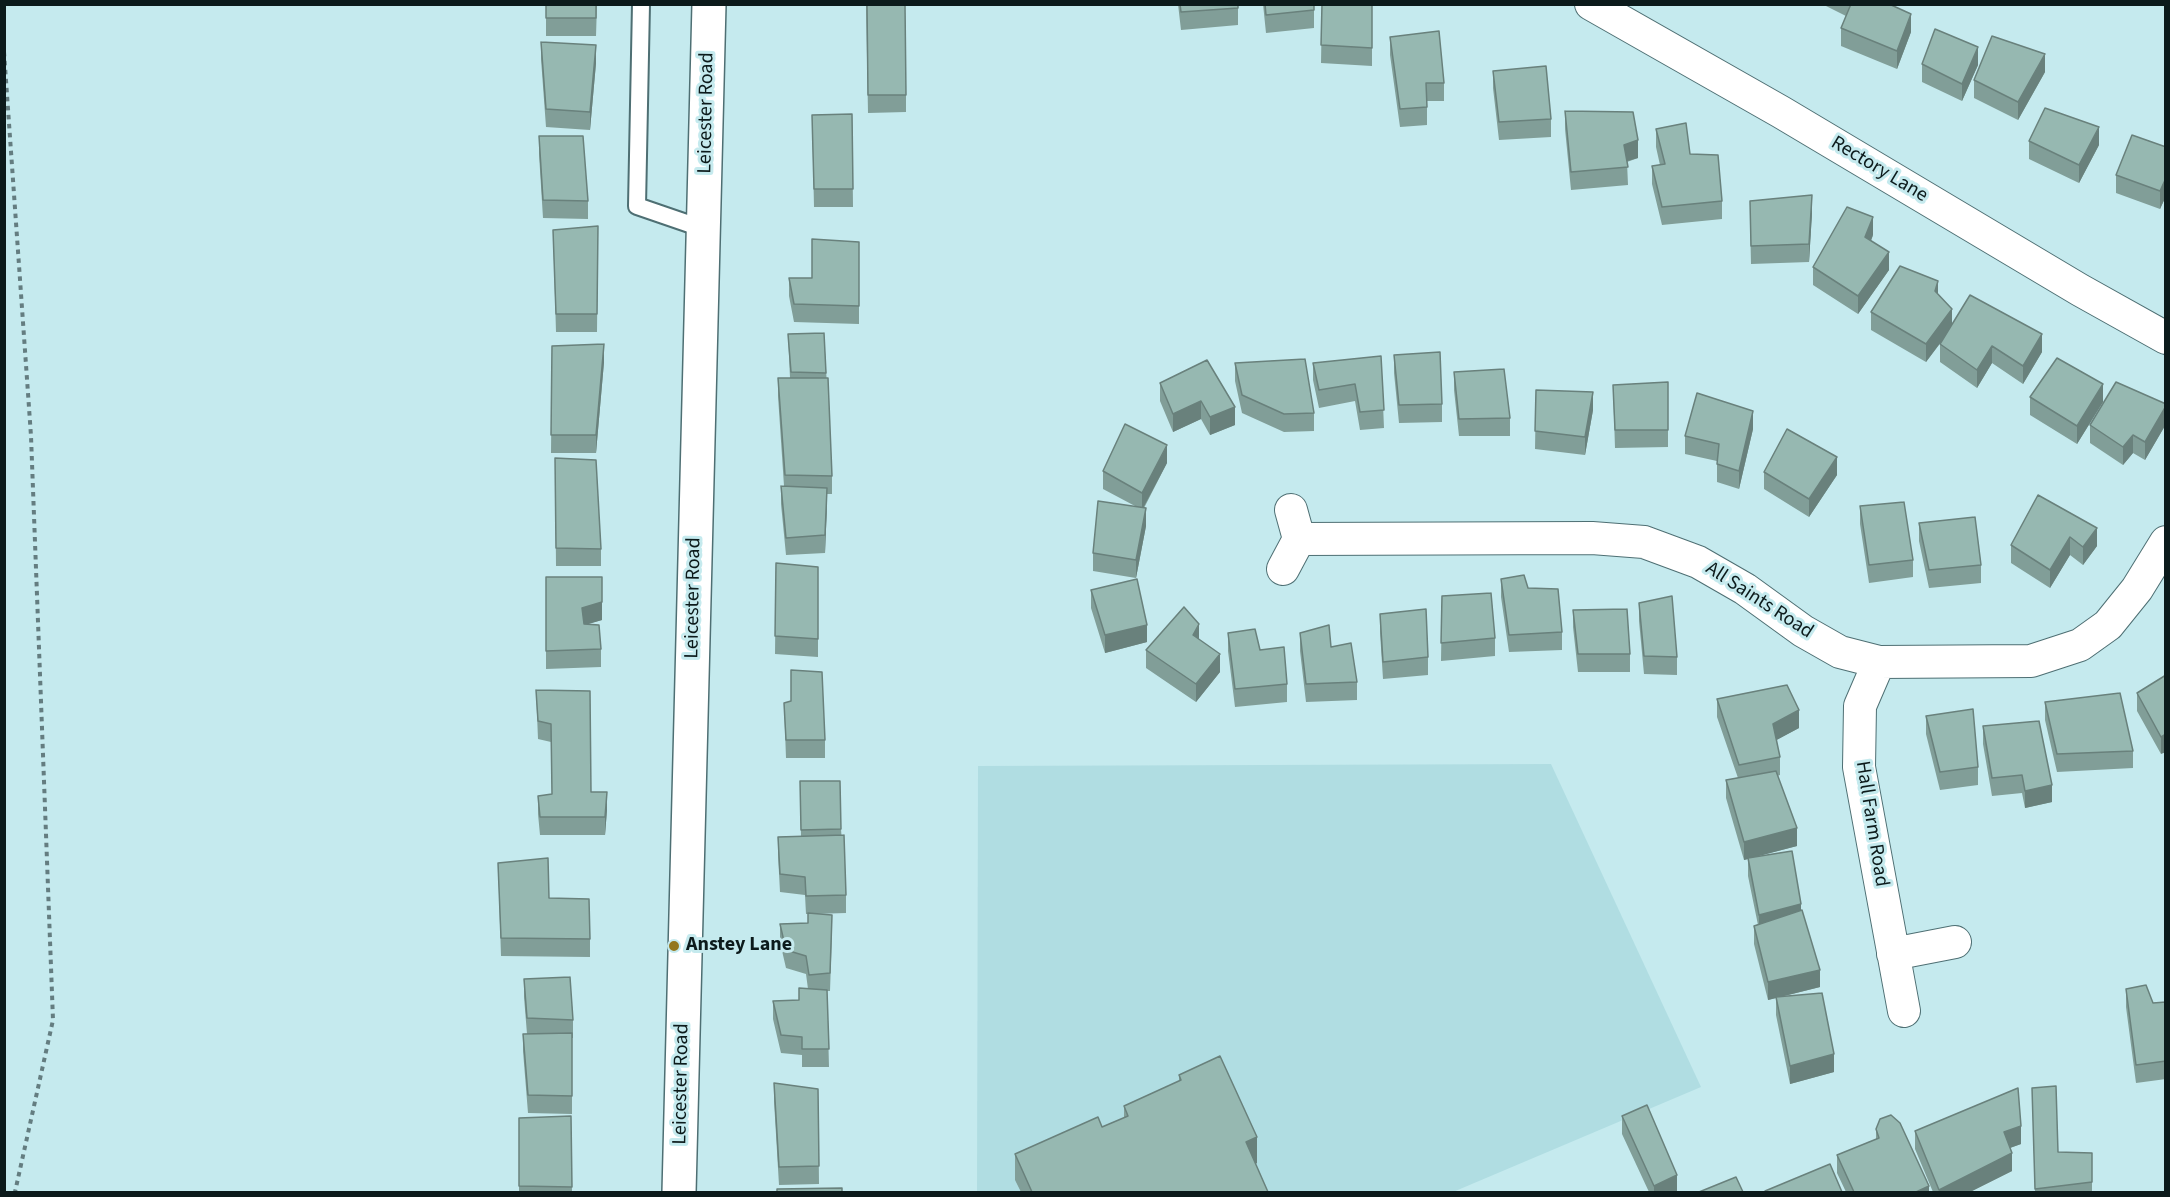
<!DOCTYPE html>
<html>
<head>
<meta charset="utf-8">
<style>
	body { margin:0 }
	#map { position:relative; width:2170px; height:1197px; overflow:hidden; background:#c5eaee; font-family:"Source Sans 3",sans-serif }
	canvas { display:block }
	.frame { position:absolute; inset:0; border:6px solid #0c1a1b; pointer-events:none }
</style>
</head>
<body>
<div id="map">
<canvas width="2170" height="1197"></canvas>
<div class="frame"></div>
</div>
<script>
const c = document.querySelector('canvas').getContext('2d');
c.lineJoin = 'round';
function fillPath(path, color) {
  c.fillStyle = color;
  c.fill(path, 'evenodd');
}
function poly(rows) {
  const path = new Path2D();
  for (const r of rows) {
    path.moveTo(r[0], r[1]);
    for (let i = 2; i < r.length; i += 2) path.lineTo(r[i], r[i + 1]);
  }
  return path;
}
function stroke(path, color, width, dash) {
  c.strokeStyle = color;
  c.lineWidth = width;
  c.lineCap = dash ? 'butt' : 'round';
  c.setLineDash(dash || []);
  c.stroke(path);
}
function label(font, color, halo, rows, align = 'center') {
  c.font = font + ' "Source Sans 3",sans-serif';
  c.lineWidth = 6;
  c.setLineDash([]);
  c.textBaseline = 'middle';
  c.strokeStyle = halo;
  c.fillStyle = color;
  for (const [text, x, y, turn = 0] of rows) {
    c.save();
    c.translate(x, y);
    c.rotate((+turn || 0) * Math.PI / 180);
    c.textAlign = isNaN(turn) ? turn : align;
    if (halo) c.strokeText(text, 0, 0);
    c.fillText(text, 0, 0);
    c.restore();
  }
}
fillPath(poly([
	[1551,764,1701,1087,1453,1192,977,1192,978,766]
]), '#b0dde2');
const lane = poly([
	[641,4,637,206,704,229]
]);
const street = poly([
	[1591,4,1781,112,2080,290,2166,338],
	[1299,539,1592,538,1644,542,1698,562,1745,589,1803,631,1840,652,1879,662,2031,661,2080,645,2108,625,2137,589,2166,542],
	[1283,569,1299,539,1291,510],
	[1879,662,1860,706,1859,767,1904,1011],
	[1893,954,1955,942]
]);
const secondary = poly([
	[679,1192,709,4]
]);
stroke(lane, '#4e6f73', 20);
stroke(street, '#4e6f73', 34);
stroke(secondary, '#4e6f73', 36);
stroke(poly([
	[4,52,31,436,53,1020,15,1192]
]), '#647d80', 4, [4.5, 4.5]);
stroke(lane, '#fff', 16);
stroke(street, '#fff', 32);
stroke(secondary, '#fff', 33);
fillPath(poly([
	[546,4,597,4,596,36,546,36],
	[866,4,906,95,906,112,868,113],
	[1178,4,1238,4,1238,25,1181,30],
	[1263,4,1314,4,1314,28,1266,33],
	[1322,4,1372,4,1372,66,1321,63],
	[1822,4,1889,4,1911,32,1897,69,1841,46,1841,28,1846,16],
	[1390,37,1444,83,1444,101,1427,101,1427,125,1400,127,1390,55],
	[541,42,596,63,590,130,546,127,541,59],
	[1922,64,1978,65,1962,101,1922,82],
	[1493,71,1551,119,1551,137,1499,140,1493,88],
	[2045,72,2018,120,1974,98,1974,80],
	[1565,111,1638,158,1627,162,1628,185,1571,190,1565,129],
	[852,114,853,207,814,207,812,115],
	[1656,129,1722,201,1722,219,1662,225,1652,184,1652,166,1660,165,1656,147],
	[539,136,588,201,588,219,543,218,539,154],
	[2029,141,2099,145,2079,183,2029,159],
	[2166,147,2166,196,2160,209,2116,193,2116,175],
	[1812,213,1809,262,1751,264,1750,219],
	[598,226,597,332,556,332,553,230],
	[1873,235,1871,241,1889,270,1858,314,1813,285,1813,267],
	[859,242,859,324,794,322,789,296,789,278,812,278],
	[1938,295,1952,324,2042,352,2023,384,1992,363,1977,388,1940,362,1940,344,1942,341,1926,362,1871,330,1871,312],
	[824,333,832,476,832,494,827,494,825,553,786,555,781,504,781,486,784,486,778,396,778,378,790,378,788,334],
	[552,346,604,362,596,453,551,453],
	[1394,355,1442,404,1442,422,1399,423,1394,373],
	[1381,356,1384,428,1360,430,1355,401,1319,408,1313,380,1313,363],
	[1207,360,1235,425,1210,435,1201,419,1173,432,1160,401,1160,383],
	[1235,363,1314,413,1314,431,1284,432,1242,413,1235,381],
	[1454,372,1510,418,1510,436,1459,436,1454,390],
	[1668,382,1668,447,1615,448,1613,385],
	[1536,390,1593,410,1585,455,1535,449],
	[2030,397,2103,402,2077,444,2030,415],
	[2166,404,2166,424,2145,460,2133,453,2123,465,2090,443,2090,425],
	[1753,429,1739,489,1717,482,1717,461,1685,454,1685,436],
	[555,458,601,549,601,566,556,566],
	[1167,463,1144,508,1146,526,1136,578,1093,571,1093,553,1135,506,1103,489,1103,471],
	[1764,472,1837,475,1809,517,1764,489],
	[2038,495,2097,546,2083,565,2070,555,2050,588,2011,563,2011,545],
	[1860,506,1913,560,1913,577,1869,583,1860,524],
	[1919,523,1981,565,1981,583,1929,588,1919,541],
	[776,563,818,567,818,657,775,654],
	[546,577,602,620,587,624,601,649,601,667,546,669],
	[1501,579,1528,588,1562,632,1562,650,1509,652,1501,597],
	[1091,590,1147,642,1105,653,1091,608],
	[1442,596,1495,638,1495,656,1441,661],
	[1639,603,1677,657,1677,675,1644,674,1639,621],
	[1573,610,1630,654,1630,672,1578,672,1573,627],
	[1380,614,1428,657,1428,675,1383,679,1380,632],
	[1228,633,1260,650,1287,684,1287,702,1235,707,1228,651],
	[1300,633,1331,647,1357,682,1357,700,1306,702,1300,651],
	[1199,639,1220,672,1196,702,1146,668,1146,650],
	[2166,675,2161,754,2137,711,2137,693],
	[536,690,591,792,607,810,605,835,540,835,538,814,538,796,552,794,551,742,538,739],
	[1717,699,1799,728,1776,740,1780,757,1780,775,1777,776,1797,846,1750,858,1801,911,1820,987,1780,997,1834,1072,1790,1084,1776,1015,1776,998,1768,1000,1754,944,1754,926,1758,925,1748,876,1748,859,1744,860,1726,798,1726,780,1738,778,1717,717],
	[2045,702,2133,751,2133,768,2057,772,2045,720],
	[784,703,825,740,825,758,786,758],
	[1926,716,1978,767,1978,785,1940,790,1926,734],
	[1983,726,2052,802,2025,808,2022,793,1992,796,1983,744],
	[800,781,841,829,846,895,846,913,814,914,832,933,830,991,827,991,829,1067,802,1067,802,1055,781,1053,773,1019,773,1001,799,1000,808,989,806,974,786,968,780,942,780,924,808,923,808,914,806,914,805,895,780,892,778,854,778,837,801,836],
	[498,863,549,898,590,939,590,957,501,956],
	[524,979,573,1020,573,1038,572,1038,572,1114,528,1113,523,1051,523,1034,527,1034,524,997],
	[2126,989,2153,1003,2166,1002,2166,1079,2136,1083,2126,1007],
	[1179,1075,1257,1163,1255,1164,1268,1192,1021,1192,1015,1180,1015,1154,1102,1127,1124,1118,1124,1106,1179,1081],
	[774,1083,818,1089,819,1184,779,1185,774,1101],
	[2032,1088,2058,1152,2092,1182,2092,1192,2035,1192],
	[571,1116,572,1192,519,1192,519,1118],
	[1622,1116,1677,1192,1649,1192,1622,1134],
	[1876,1129,1929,1192,1846,1192,1837,1173,1837,1155,1876,1140],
	[1915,1131,2021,1144,2010,1148,2012,1171,1970,1192,1933,1192,1915,1149]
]), '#819e98');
fillPath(poly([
	[1911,14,1911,32,1897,69,1897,51],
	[596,45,596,63,590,130,590,112],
	[1978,47,1978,65,1962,101,1962,84],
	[2045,54,2045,72,2018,120,2018,102],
	[2099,127,2099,145,2079,183,2079,165],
	[1638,140,1638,158,1624,162,1624,145],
	[2166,178,2166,196,2160,209,2160,191],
	[1812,195,1812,213,1809,262,1809,244],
	[1873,217,1873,235,1865,255,1865,237],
	[1889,252,1889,270,1858,314,1858,296],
	[1938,281,1938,299,1935,291],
	[1952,309,1952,327,1926,362,1926,344],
	[2042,334,2042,352,2023,384,2023,366],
	[604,344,604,362,596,453,596,435],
	[1992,346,1992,363,1977,388,1977,370],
	[2103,384,2103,402,2077,444,2077,426],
	[1593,392,1593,410,1585,455,1585,437],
	[1201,401,1201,419,1173,432,1173,414],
	[2166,406,2166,424,2145,460,2145,442],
	[1235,407,1235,425,1210,435,1210,417],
	[1753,411,1753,429,1739,489,1739,471],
	[2133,435,2133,453,2123,465,2123,447],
	[1167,445,1167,463,1142,510,1142,493],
	[1837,457,1837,475,1809,517,1809,499],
	[827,488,827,506,825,553,825,535],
	[1146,508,1146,526,1136,578,1136,560],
	[2097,528,2097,546,2083,565,2083,547],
	[2070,537,2070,555,2050,588,2050,570],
	[602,577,602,620,582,626,582,608],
	[1199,624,1199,642,1193,635],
	[1147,625,1147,642,1105,653,1105,635],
	[1220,654,1220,672,1196,702,1196,684],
	[1799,710,1799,728,1773,742,1773,724],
	[2166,734,2166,752,2161,754,2161,737],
	[2052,785,2052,802,2025,808,2025,791],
	[607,792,607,810,605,835,605,817],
	[1797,828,1797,846,1744,860,1744,842],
	[1801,904,1801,922,1759,933,1759,915],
	[1820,970,1820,987,1768,1000,1768,982],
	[1834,1054,1834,1072,1790,1084,1790,1066],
	[2021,1126,2021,1144,2004,1150,2004,1132],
	[1257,1137,1257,1163,1246,1168,1246,1142],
	[2012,1153,2012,1171,1970,1192,1939,1192,1939,1190],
	[1677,1175,1677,1192,1654,1192,1654,1186],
	[1929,1186,1929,1192,1916,1192]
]), '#69817c');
const building = poly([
	[546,4,596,4,596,18,546,18,546,4],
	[867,4,905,4,906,95,868,95,867,4],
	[1180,4,1238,4,1238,8,1181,12,1180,4],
	[1265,4,1314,4,1314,10,1266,15,1265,4],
	[1322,4,1372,4,1372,48,1321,45,1322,4],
	[1851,4,1889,4,1911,14,1897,51,1841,28,1851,4],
	[1935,29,1978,47,1962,84,1922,64,1935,29],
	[1439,31,1444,83,1426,83,1427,107,1400,109,1390,37,1439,31],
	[1992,36,2045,54,2018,102,1974,80,1992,36],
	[541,42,596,45,590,112,546,109,541,42],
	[1546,66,1551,119,1499,122,1493,71,1546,66],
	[2045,108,2099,127,2079,165,2029,141,2045,108],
	[1565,111,1633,112,1638,140,1624,145,1628,167,1571,172,1565,111],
	[852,114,853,189,814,189,812,115,852,114],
	[1686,123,1690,154,1718,155,1722,201,1662,207,1652,166,1665,164,1656,129,1686,123],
	[2132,135,2166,147,2166,178,2160,191,2116,175,2132,135],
	[539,136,583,136,588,201,543,200,539,136],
	[1812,195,1809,244,1751,246,1750,201,1812,195],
	[1847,207,1873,217,1865,237,1889,252,1858,296,1813,267,1847,207],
	[598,226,597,314,556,314,553,230,598,226],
	[812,239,859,242,859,306,794,304,789,278,812,278,812,239],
	[1900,266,1938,281,1935,291,1952,309,1926,344,1871,312,1900,266],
	[1970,295,2042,334,2023,366,1992,346,1977,370,1940,344,1970,295],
	[824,333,826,373,791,372,788,334,824,333],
	[604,344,596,435,551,435,552,346,604,344],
	[1440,352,1442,404,1399,405,1394,355,1440,352],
	[1381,356,1384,410,1360,412,1355,384,1319,390,1313,363,1381,356],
	[2057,358,2103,384,2077,426,2030,397,2057,358],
	[1305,359,1314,413,1284,414,1242,395,1235,363,1305,359],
	[1207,360,1235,407,1210,417,1201,401,1173,414,1160,383,1207,360],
	[1504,369,1510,418,1459,419,1454,372,1504,369],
	[778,378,828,378,832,476,785,475,778,378],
	[1668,382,1668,430,1615,430,1613,385,1668,382],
	[2116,382,2166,404,2166,406,2145,442,2133,435,2123,447,2090,425,2116,382],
	[1536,390,1593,392,1585,437,1535,431,1536,390],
	[1697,393,1753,411,1739,471,1717,464,1719,444,1685,436,1697,393],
	[1125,424,1167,445,1142,493,1103,471,1125,424],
	[1787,429,1837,457,1809,499,1764,472,1787,429],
	[555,458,596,460,601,549,556,548,555,458],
	[781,486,827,488,825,535,786,538,781,486],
	[2038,495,2097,528,2083,547,2070,537,2050,570,2011,545,2038,495],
	[1098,501,1146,508,1136,560,1093,553,1098,501],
	[1904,502,1913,560,1869,565,1860,506,1904,502],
	[1975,517,1981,565,1929,570,1919,523,1975,517],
	[776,563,818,567,818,639,775,636,776,563],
	[1524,575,1528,588,1558,589,1562,632,1509,635,1501,579,1524,575],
	[546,577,602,577,602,602,582,608,584,624,599,625,601,649,546,651,546,577],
	[1137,579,1147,625,1105,635,1091,590,1137,579],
	[1491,593,1495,638,1441,643,1442,596,1491,593],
	[1672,596,1677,657,1644,656,1639,603,1672,596],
	[1184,607,1199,624,1193,635,1220,654,1196,684,1146,650,1184,607],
	[1426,609,1428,657,1383,662,1380,614,1426,609],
	[1627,609,1630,654,1578,654,1573,610,1627,609],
	[1329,625,1331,647,1351,643,1357,682,1306,684,1300,633,1329,625],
	[1255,629,1260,650,1284,647,1287,684,1235,689,1228,633,1255,629],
	[791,670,822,672,825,740,786,740,784,703,791,701,791,670],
	[2166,675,2166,734,2161,737,2137,693,2166,675],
	[1787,685,1799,710,1773,724,1780,757,1739,765,1717,699,1787,685],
	[536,690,590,691,591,792,607,792,605,817,540,817,538,796,552,794,551,724,538,721,536,690],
	[2120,693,2133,751,2057,754,2045,702,2120,693],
	[1973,709,1978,767,1940,772,1926,716,1973,709],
	[2039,721,2052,785,2025,791,2022,775,1992,778,1983,726,2039,721],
	[1776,771,1797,828,1744,842,1726,780,1776,771],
	[800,781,840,781,841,829,801,830,800,781],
	[844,835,846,895,806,896,805,877,780,874,778,837,844,835],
	[1792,851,1801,904,1759,915,1748,858,1792,851],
	[548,858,549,898,589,899,590,939,501,938,498,863,548,858],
	[1802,910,1820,970,1768,982,1754,926,1802,910],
	[808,913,832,915,830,973,809,975,806,956,786,950,780,924,808,923,808,913],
	[570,977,573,1020,527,1018,524,979,570,977],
	[2146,985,2153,1003,2166,1002,2166,1061,2136,1065,2126,989,2146,985],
	[799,988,827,990,829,1049,802,1049,802,1037,781,1035,773,1001,799,1000,799,988],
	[1822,993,1834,1054,1790,1066,1776,997,1822,993],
	[572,1033,572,1096,528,1095,523,1034,572,1033],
	[1220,1056,1257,1137,1246,1142,1268,1192,1032,1192,1015,1154,1098,1117,1102,1127,1128,1116,1124,1106,1181,1080,1179,1075,1220,1056],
	[774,1083,818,1089,819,1166,779,1167,774,1083],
	[2056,1086,2058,1152,2092,1153,2092,1182,2035,1189,2032,1088,2056,1086],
	[2018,1088,2021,1126,2004,1132,2012,1153,1939,1190,1915,1131,2018,1088],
	[1647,1105,1677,1175,1654,1186,1622,1116,1647,1105],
	[1891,1115,1900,1123,1929,1186,1916,1192,1854,1192,1837,1155,1879,1138,1876,1129,1880,1119,1891,1115],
	[571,1116,572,1187,519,1186,519,1118,571,1116],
	[1830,1164,1842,1192,1766,1192,1765,1191,1830,1164],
	[1736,1177,1743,1192,1699,1192,1736,1177],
	[842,1188,842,1192,777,1192,777,1189,842,1188]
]);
fillPath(building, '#96b8b1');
stroke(building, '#69817c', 1.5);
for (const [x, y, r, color] of [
	[674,946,6,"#93771d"]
]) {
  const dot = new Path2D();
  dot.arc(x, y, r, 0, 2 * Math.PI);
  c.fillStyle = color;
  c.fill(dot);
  stroke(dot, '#c5eaee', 2);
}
label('20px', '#0c1a1b', '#c5eaee', [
	["Leicester Road",707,113,-89],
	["Rectory Lane",1879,170,31],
	["Leicester Road",694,598,-89],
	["All Saints Road",1759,601,33],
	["Hall Farm Road",1871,824,81],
	["Leicester Road",682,1084,-89]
]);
label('bold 20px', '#0c1a1b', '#c5eaee', [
	["Anstey Lane",686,946]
], 'left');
</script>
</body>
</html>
